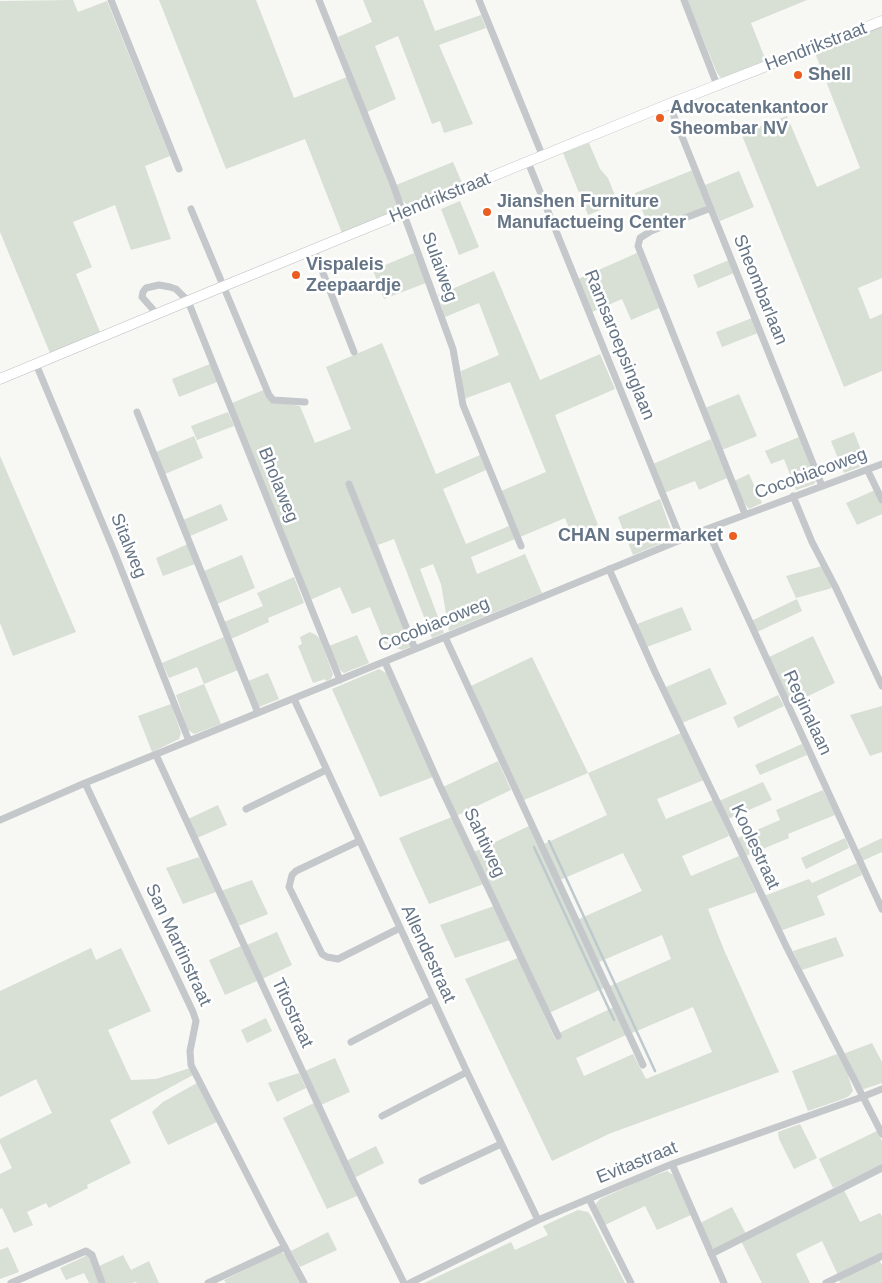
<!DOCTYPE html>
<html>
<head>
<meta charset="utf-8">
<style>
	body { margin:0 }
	canvas { display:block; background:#f7f7f4 }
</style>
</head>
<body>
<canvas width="882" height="1283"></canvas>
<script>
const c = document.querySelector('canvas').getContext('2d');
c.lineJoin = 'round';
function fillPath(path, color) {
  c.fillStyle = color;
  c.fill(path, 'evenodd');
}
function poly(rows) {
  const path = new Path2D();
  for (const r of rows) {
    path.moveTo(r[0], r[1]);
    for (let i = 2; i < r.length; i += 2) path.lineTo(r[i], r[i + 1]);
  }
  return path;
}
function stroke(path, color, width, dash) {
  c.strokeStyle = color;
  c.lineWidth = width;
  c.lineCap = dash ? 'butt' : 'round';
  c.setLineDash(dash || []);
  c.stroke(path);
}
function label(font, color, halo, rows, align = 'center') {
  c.font = font + ' Arial,sans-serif';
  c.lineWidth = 5;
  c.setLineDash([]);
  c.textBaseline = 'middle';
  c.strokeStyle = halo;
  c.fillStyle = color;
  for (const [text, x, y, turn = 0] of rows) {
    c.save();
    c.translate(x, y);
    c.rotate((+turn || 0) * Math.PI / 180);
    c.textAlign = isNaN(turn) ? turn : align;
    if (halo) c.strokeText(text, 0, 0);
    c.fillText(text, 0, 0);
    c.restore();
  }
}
fillPath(poly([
	[73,0,78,12,107,1,170,156,145,166,171,239,131,250,115,205,73,222,92,267,76,274,100,332,50,353,0,232,0,1],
	[159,0,256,0,294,98,347,77,398,207,398,210,342,233,305,139,226,169],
	[363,0,423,0,435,31,481,15,486,28,439,45,473,124,444,133,440,121,432,124,398,36,375,46,396,99,367,112,338,37,372,22],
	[687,0,807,0,751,23,766,61,721,78,717,73],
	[882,25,882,278,858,288,870,319,882,314,882,371,844,387,741,133,787,116,817,187,860,168,815,53,818,50],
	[589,143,600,169,608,178,618,203,588,215,563,153],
	[453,162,463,185,411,205,408,205,402,200,396,185],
	[693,170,706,205,705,207,650,229,635,193],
	[739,171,754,207,720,221,705,185],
	[460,201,479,247,459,255,441,209],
	[414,253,426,283,384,299,373,270],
	[637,253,659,308,631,320,622,299,592,312,578,279],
	[729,260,734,273,698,288,693,275],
	[494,271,540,380,600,354,615,389,555,415,598,525,572,535,565,518,520,537,501,491,546,472,510,382,464,399,461,371,499,355,479,303,445,317,438,295],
	[752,318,758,333,722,347,716,332],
	[382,343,436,474,480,455,486,470,443,489,466,544,509,526,515,539,471,557,477,574,525,554,542,593,449,631,441,584,433,564,420,569,444,633,432,638,394,539,378,545,413,639,413,646,402,650,385,644,370,607,352,614,340,587,310,600,232,403,266,389,270,401,300,406,315,443,351,429,326,367],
	[210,364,217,382,179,397,172,379],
	[739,394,757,436,722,450,705,408],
	[228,412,234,426,197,440,191,426],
	[854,432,865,461,860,467,844,473,831,441],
	[194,436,203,458,165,474,156,452],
	[799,437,816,481,814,484,796,490,784,459,771,464,765,451],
	[711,439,727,478,699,490,695,481,664,493,653,464],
	[0,456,76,632,13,656,0,623],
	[749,474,762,503,749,509,744,503,734,481],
	[875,490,882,505,882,514,857,525,846,503],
	[660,499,673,536,670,540,633,555,618,517],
	[221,504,228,520,190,536,183,520],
	[188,544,195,564,163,576,156,558],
	[242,555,255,588,217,604,204,571],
	[822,566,832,588,796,598,786,576],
	[294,577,304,603,268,618,269,622,231,639,224,622,263,606,257,593],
	[797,599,802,611,757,632,751,621],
	[682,607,692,630,647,647,637,624],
	[310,632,316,635,320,639,333,674,331,679,326,681,325,679,313,683,298,646,302,644,300,637],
	[357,635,369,663,344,673,340,670,329,646],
	[813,636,835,683,790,705,767,658],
	[224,637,238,670,204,684,221,724,194,734,188,730,176,695,204,684,197,667,169,678,162,663],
	[532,657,588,773,681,733,704,780,657,799,666,819,713,800,729,836,682,856,691,876,739,856,756,892,708,909,724,950,779,1072,611,1133,552,1161,465,979,518,958,555,1039,560,1036,559,1033,614,1007,626,1035,576,1058,584,1076,633,1054,646,1079,712,1052,693,1007,632,1033,610,986,671,959,662,935,599,962,579,919,642,891,623,853,560,880,544,844,607,815,588,773,524,800,471,686],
	[710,668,727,704,682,723,666,687],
	[379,669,386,673,433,777,380,797,332,689],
	[268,673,279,699,259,707,248,681],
	[778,695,784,706,738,728,733,717],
	[171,704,181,733,179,739,152,752,138,716],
	[882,706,882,752,870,756,850,715],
	[802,744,807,755,760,775,755,765],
	[498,761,511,790,456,816,443,787],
	[763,782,772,800,728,819,719,801],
	[823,790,835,815,788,834,789,838,746,856,738,838,780,820,776,810],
	[218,805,227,825,197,838,188,819],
	[452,817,484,884,429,904,399,838],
	[529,826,606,987,549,1013,474,852],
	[845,838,849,848,806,869,801,858],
	[882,838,882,852,862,861,857,850],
	[199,857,216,892,183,904,166,868],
	[857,863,862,875,817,896,825,915,780,931,764,896,809,879,812,883],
	[252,880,268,914,238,926,221,891],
	[494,906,510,940,455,958,440,925],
	[277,932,292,965,262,979,247,945],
	[836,937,844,956,802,970,793,951],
	[241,946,257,981,225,995,209,960],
	[91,948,96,960,121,948,151,1011,108,1030,131,1080,156,1079,190,1068,193,1075,110,1120,131,1163,87,1185,88,1188,49,1208,46,1203,27,1212,33,1225,14,1233,2,1208,0,1209,0,1174,12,1168,0,1143,0,1139,52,1113,36,1079,0,1097,0,991],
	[266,1018,272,1031,247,1043,241,1030],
	[872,1043,882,1062,882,1083,864,1089,861,1088,843,1054],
	[837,1054,847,1072,853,1091,849,1096,843,1099,808,1111,792,1071],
	[335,1058,350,1092,321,1105,305,1071],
	[299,1073,306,1088,277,1102,268,1083],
	[197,1083,217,1122,168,1145,152,1112,163,1102],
	[314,1103,357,1196,327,1209,283,1118],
	[800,1124,817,1158,794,1169,779,1139,778,1132],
	[877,1131,882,1141,882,1165,833,1188,819,1159],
	[376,1146,384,1163,354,1178,346,1161],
	[667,1171,673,1175,691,1215,657,1230,645,1206,605,1225,595,1205,600,1199,642,1180],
	[844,1190,860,1222,880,1213,882,1216,882,1253,838,1275,822,1241,796,1254,810,1283,762,1283,741,1241],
	[732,1207,746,1234,715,1249,712,1248,700,1223],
	[578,1210,588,1212,591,1216,625,1283,424,1283,511,1242,515,1250,548,1235,543,1226],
	[328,1232,337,1250,300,1267,291,1251],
	[8,1247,19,1272,0,1279,0,1250],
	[281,1252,286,1255,301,1283,226,1283,224,1280],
	[90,1254,97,1267,123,1255,131,1270,149,1261,159,1283,137,1283,136,1282,132,1283,89,1283,84,1273,66,1280,60,1268],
	[879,1260,882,1265,882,1283,840,1283,839,1280]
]), '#d8dfd5');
stroke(poly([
	[549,841,655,1071],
	[534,847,614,1020]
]), '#bec9ce', 2.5);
const secondary = poly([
	[0,379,229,284,669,104,882,21]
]);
stroke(secondary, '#b9bdc2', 11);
stroke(poly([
	[111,0,179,169],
	[319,0,392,182,453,349,463,405,521,546],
	[479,0,543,157],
	[684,0,717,85],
	[669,104,822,486],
	[528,162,681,539],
	[711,208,651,231,640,238,638,246,745,514],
	[191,209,269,395,273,400,305,402],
	[314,250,354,352],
	[157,314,142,297,143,292,146,288,159,285,170,287,176,289,188,301,340,680],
	[36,364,114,551,189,741],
	[137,412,258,713],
	[867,469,882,500],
	[349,484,415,649],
	[793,496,812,542,835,586,882,686],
	[707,529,882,909],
	[609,569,655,672,787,948,882,1134],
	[445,637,643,1065],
	[385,662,440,786,558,1036],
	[294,699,467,1072,538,1220],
	[156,755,352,1178,404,1283],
	[85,783,193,1012,196,1021,190,1051,191,1065,273,1225,304,1283],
	[246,809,326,770],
	[0,820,85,783,445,637,707,529,882,464],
	[359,841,296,871,292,875,289,887,322,954,327,957,338,959,400,928],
	[351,1042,433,999],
	[382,1116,467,1072],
	[672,1164,724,1283],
	[422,1181,501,1144],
	[589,1199,631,1283],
	[711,1254,882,1168],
	[11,1283,86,1251,92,1255,102,1283],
	[208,1283,285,1247],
	[410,1283,538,1220,631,1181,672,1164,862,1097,882,1089],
	[826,1283,882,1256]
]), '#c4c8cb', 7);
stroke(secondary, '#fff', 10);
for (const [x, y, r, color] of [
	[798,75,5,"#eb5d20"],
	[660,118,5,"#eb5d20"],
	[487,212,5,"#eb5d20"],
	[296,275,5,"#eb5d20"],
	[733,536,5,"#eb5d20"]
]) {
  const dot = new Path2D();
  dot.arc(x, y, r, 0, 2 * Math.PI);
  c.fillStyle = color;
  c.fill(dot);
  stroke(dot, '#fff', 2);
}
label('18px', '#657586', '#fff', [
	["Hendrikstraat",816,47,-21],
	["Hendrikstraat",440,198,-22],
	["Sulaiweg",439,267,70],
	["Sheombarlaan",760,290,68],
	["Ramsaroepsinglaan",619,345,68],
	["Cocobiacoweg",811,474,-20],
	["Bholaweg",278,485,68],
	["Sitalweg",128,546,68],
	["Cocobiacoweg",434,625,-22],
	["Reginalaan",807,713,65],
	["Sahtiweg",484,843,65],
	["Koolestraat",755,847,65],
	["San Martinstraat",178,945,65],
	["Allendestraat",428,954,65],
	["Titostraat",292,1013,65],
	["Evitastraat",637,1163,-22]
]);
label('bold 18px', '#657586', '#fff', [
	["Shell",808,75],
	["Advocatenkantoor",670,108],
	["Sheombar NV",670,129],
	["Jianshen Furniture",497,202],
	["Manufactueing Center",497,223],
	["Vispaleis",306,265],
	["Zeepaardje",306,286],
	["CHAN supermarket",723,536,"right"]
], 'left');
</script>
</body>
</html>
